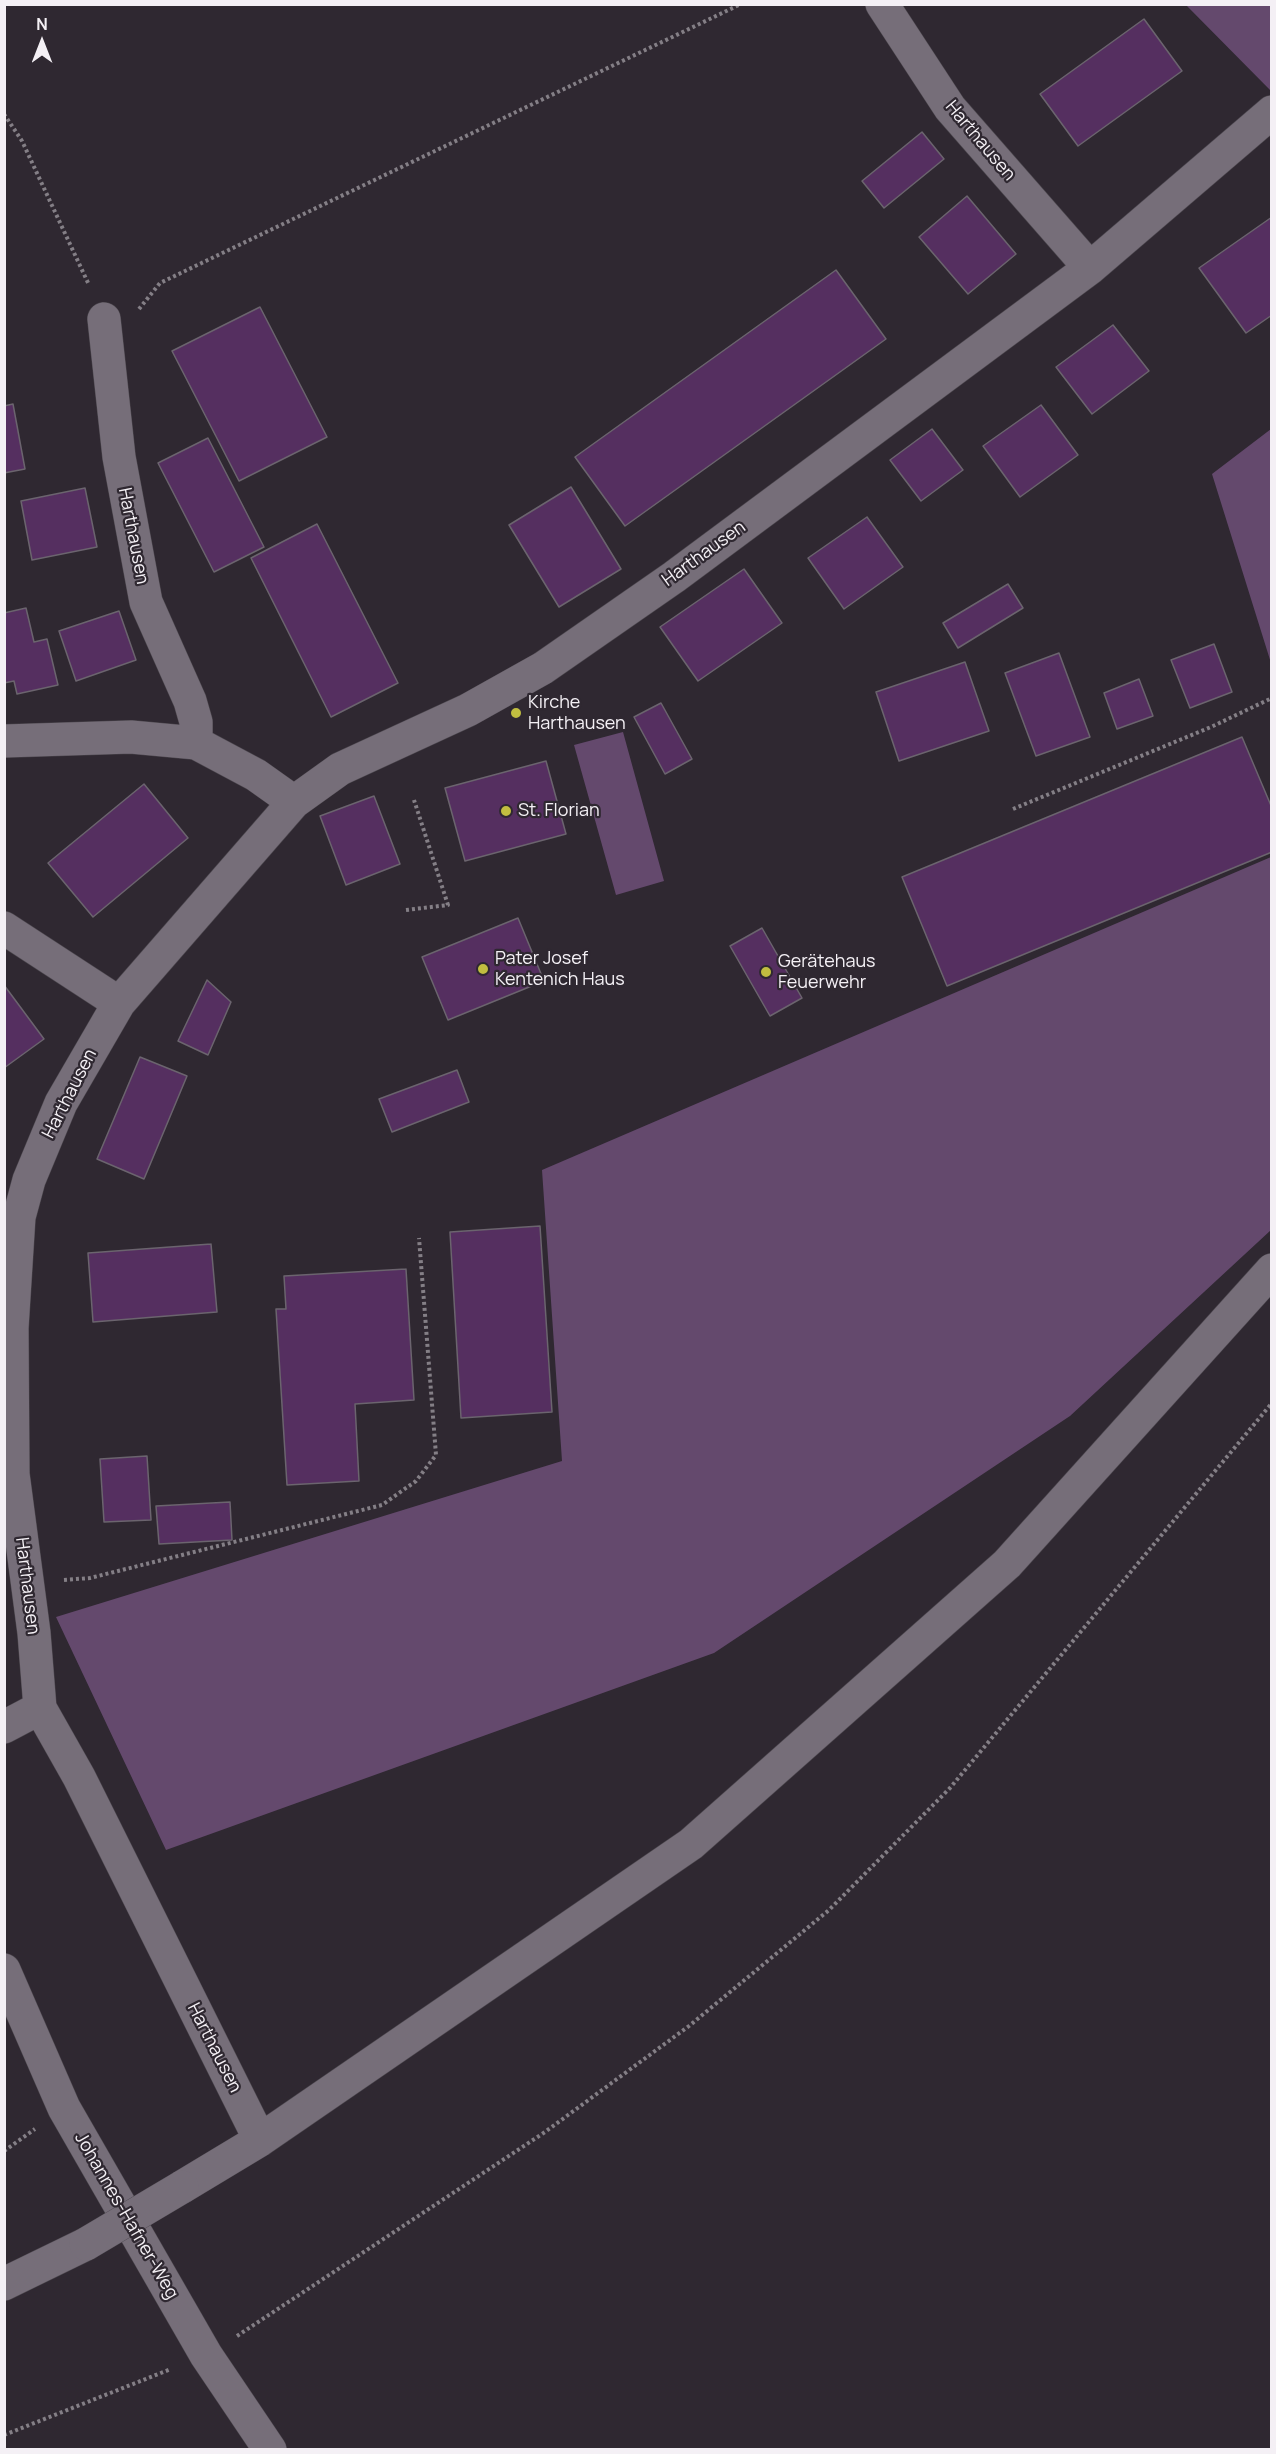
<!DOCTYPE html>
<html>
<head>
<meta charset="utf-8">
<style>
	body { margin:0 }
	#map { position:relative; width:1276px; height:2454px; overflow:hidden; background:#2f2831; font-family:Manrope,sans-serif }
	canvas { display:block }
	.frame { position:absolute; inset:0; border:6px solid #f4f0f5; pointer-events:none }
	.north { position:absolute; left:12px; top:12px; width:60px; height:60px; -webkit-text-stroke:4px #2f2831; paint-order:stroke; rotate:0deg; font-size:16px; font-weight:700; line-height:24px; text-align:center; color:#f4f0f5 }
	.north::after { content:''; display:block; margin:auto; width:21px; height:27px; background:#f4f0f5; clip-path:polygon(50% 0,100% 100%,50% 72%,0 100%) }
</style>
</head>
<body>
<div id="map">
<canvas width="1276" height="2454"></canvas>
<div class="frame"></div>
<div class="north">N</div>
</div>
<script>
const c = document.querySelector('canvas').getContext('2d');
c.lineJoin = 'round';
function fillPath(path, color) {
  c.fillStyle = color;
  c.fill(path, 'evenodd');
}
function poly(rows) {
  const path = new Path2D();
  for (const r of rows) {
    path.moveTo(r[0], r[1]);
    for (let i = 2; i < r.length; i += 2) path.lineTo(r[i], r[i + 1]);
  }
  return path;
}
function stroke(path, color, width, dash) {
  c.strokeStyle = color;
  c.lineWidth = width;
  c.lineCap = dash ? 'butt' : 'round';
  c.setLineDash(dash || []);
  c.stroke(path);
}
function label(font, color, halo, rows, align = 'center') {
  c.font = font + ' Manrope,sans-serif';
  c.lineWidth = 4.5;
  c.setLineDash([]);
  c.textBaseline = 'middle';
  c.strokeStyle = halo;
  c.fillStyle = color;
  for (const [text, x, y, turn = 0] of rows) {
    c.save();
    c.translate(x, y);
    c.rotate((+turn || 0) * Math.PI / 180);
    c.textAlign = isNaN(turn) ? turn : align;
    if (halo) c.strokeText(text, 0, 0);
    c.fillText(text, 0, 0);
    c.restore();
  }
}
fillPath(poly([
	[1186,5,1271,5,1271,91],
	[1271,429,1271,663,1212,474],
	[623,732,664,881,616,895,574,745],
	[1271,857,1271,1230,1070,1416,714,1653,166,1850,56,1617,562,1461,542,1170]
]), '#64496d');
const building = poly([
	[1144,19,1182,71,1078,146,1040,94,1144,19],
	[922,132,944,159,884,208,862,181,922,132],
	[967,196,1016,254,968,294,919,237,967,196],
	[1272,217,1272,315,1246,333,1199,268,1272,217],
	[836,270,886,339,625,526,575,457,836,270],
	[260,307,327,437,239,481,172,351,260,307],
	[1113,325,1149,371,1092,414,1056,367,1113,325],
	[13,404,25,469,4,473,4,406,13,404],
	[1041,405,1078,455,1020,497,983,446,1041,405],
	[932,429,963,470,921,501,890,460,932,429],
	[208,438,264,547,214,572,158,463,208,438],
	[571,487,621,569,559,607,509,525,571,487],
	[85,488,97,547,32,560,21,501,85,488],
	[867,517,903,567,844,609,808,558,867,517],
	[317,524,398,683,331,717,251,558,317,524],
	[744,569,782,623,698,681,660,627,744,569],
	[1008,584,1023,608,958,648,943,623,1008,584],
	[26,608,34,642,47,639,58,685,17,694,14,681,4,683,4,613,26,608],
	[119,611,136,660,76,681,59,631,119,611],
	[1214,644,1232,692,1190,708,1171,660,1214,644],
	[1059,653,1090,737,1036,756,1005,673,1059,653],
	[965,662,989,731,899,761,876,692,965,662],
	[1139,679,1153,716,1117,729,1104,693,1139,679],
	[661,703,692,759,665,774,634,717,661,703],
	[1242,737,1272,808,1272,852,947,986,902,877,1242,737],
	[546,761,566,834,465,861,445,788,546,761],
	[144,784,188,838,93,917,48,863,144,784],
	[374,796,400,864,346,885,320,816,374,796],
	[518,918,544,981,448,1020,422,957,518,918],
	[762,928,802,998,770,1016,730,946,762,928],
	[207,980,231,1002,208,1055,178,1041,207,980],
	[4,985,44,1039,4,1068,4,985],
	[140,1057,187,1076,144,1179,97,1159,140,1057],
	[457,1070,469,1102,392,1132,379,1099,457,1070],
	[540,1226,552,1412,461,1418,450,1232,540,1226],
	[211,1244,217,1312,93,1322,88,1253,211,1244],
	[406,1269,414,1400,355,1404,359,1481,287,1485,276,1309,286,1309,284,1276,406,1269],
	[147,1456,151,1520,104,1522,100,1459,147,1456],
	[230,1502,232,1540,159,1544,156,1506,230,1502]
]);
fillPath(building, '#552f60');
stroke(building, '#6b646e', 1.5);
const minor = poly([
	[882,4,950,108,1090,268],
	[104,319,119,457,146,602,190,701,196,722,196,743],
	[4,741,131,737,196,743,256,775,294,802],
	[4,928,119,1003],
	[4,1727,40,1708],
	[4,1970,64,2108,206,2355,270,2450],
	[260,2140,79,1777,40,1708,34,1633,13,1474,12,1328,19,1217,29,1180,61,1103,119,1003,294,802,340,769,468,710,543,668,674,577,1090,268,1272,112],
	[182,2187,260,2140,691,1844,1007,1564,1272,1270],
	[4,2284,86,2244]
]);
stroke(minor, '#4c474e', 34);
stroke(poly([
	[4,114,22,141,89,285],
	[139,309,160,283,741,4],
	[1013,809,1211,727,1272,698],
	[406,910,448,905,414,800],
	[64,1580,90,1578,382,1505,416,1481,436,1455,419,1238],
	[4,2151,35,2129],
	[237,2336,545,2132,689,2026,829,1910,950,1788,1272,1403],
	[4,2435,171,2369]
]), '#847f86', 4, [3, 3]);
stroke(minor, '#766e79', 33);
const minorBridge = poly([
	[86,2244,182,2187]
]);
stroke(minorBridge, '#4c474e', 34, []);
stroke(minorBridge, '#766e79', 33);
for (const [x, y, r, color] of [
	[516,713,6,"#c1be40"],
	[506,811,6,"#c1be40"],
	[483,969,6,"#c1be40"],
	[766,972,6,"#c1be40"]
]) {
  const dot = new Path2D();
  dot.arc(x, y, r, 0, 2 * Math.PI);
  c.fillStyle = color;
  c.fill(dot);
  stroke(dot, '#2f2831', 2);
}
label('18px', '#f4f0f5', '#2f2831', [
	["Harthausen",980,141,50],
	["Harthausen",133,536,79],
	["Harthausen",704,554,-36],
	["Harthausen",70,1094,-63],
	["Harthausen",27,1586,83],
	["Harthausen",214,2048,63],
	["Johannes-Hafner-Weg",126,2216,60]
]);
label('18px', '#f4f0f5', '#2f2831', [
	["Kirche",528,703],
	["Harthausen",528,724],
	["St. Florian",518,811],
	["Pater Josef",495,959],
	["Kentenich Haus",495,980],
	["Gerätehaus",778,962],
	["Feuerwehr",778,983]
], 'left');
</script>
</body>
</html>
